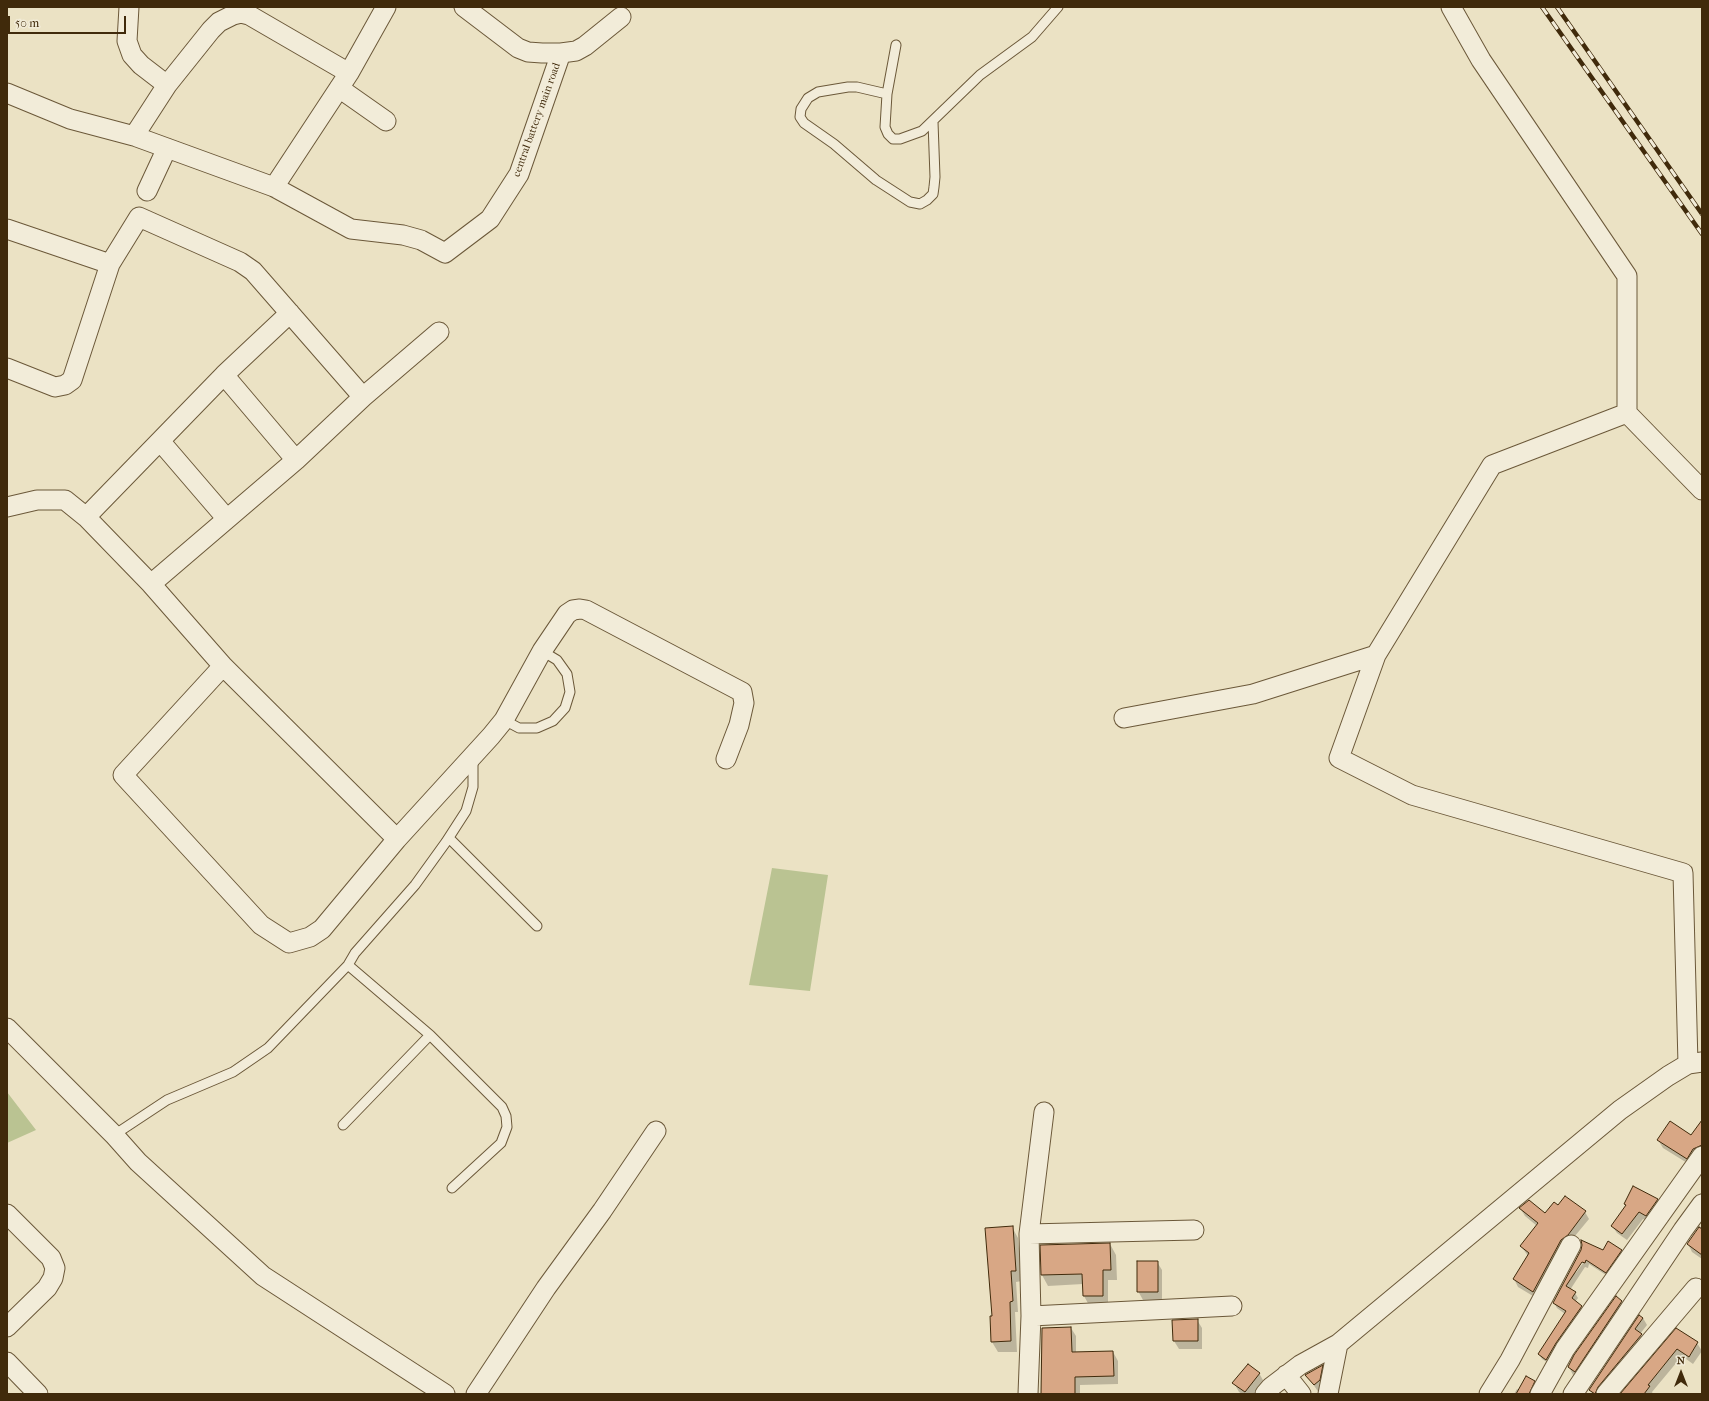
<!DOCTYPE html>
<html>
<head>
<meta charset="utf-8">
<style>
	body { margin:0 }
	#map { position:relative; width:1709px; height:1401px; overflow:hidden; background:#ebe2c4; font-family:"IM FELL French Canon",serif }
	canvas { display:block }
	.frame { position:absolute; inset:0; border:8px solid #402a0b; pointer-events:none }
	.north { position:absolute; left:1661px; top:1353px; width:40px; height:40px; -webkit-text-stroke:3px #f2ecd9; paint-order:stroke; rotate:0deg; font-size:11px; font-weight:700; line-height:16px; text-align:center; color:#402a0b }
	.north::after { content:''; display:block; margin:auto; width:14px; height:18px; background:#402a0b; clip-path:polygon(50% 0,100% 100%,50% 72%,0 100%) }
	.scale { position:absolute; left:8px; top:16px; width:118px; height:18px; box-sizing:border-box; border:2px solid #402a0b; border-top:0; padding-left:5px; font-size:12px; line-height:14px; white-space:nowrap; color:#402a0b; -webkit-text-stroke:3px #f2ecd9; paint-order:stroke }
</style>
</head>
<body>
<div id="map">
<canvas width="1709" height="1401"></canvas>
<div class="frame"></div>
<div class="north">N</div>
<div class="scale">50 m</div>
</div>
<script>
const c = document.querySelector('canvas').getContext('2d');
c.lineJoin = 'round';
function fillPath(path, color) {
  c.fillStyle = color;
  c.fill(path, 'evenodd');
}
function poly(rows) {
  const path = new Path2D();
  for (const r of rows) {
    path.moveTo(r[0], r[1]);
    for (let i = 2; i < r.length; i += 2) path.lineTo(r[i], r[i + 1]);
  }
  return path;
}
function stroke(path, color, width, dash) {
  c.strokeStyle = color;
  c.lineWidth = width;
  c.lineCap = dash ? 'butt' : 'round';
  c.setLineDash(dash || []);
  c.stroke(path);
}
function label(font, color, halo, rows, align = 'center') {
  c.font = font + ' "IM FELL French Canon",serif';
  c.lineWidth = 3.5;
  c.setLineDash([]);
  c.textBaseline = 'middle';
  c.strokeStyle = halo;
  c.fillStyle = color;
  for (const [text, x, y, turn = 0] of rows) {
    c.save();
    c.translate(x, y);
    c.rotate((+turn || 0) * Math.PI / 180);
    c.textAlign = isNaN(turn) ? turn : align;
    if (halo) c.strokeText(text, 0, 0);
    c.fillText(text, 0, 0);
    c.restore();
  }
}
fillPath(poly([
	[772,868,828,875,810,991,749,985],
	[7,1092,36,1130,7,1143]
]), '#bac392');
fillPath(poly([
	[1702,1122,1702,1154,1692,1166,1663,1148,1658,1140,1691,1136],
	[1658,1199,1662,1207,1650,1222,1643,1219,1627,1240,1617,1233,1612,1226,1626,1207,1625,1204],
	[1520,1208,1545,1214,1585,1212,1589,1219,1565,1248,1538,1299,1518,1287,1514,1279,1528,1256,1521,1246,1537,1226,1525,1216],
	[1702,1225,1702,1259,1692,1252,1688,1244],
	[1012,1227,1018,1238,1022,1281,1016,1282,1018,1312,1015,1312,1017,1352,998,1352,992,1342,993,1316],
	[1110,1244,1116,1255,1117,1280,1108,1280,1108,1306,1090,1307,1084,1296,1083,1284,1048,1286,1042,1275],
	[1621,1250,1624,1256,1609,1277,1589,1264,1588,1268,1585,1267,1570,1290,1575,1293,1578,1298,1575,1302,1581,1307,1584,1312,1550,1364,1542,1359,1539,1354,1565,1314,1557,1308,1554,1303,1582,1251],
	[1584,1257,1586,1259,1575,1274,1577,1269],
	[1157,1262,1162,1270,1162,1300,1143,1300,1138,1291],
	[1621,1302,1626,1309,1579,1379,1573,1375,1569,1367],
	[1643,1318,1647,1325,1640,1334,1645,1342,1601,1394,1593,1394,1590,1390],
	[1197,1320,1202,1328,1202,1349,1179,1349,1174,1341],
	[1071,1328,1076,1336,1076,1353,1113,1352,1118,1361,1118,1384,1080,1385,1080,1394,1042,1394],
	[1676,1330,1697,1343,1702,1351,1693,1364,1682,1356,1652,1392,1653,1394,1622,1394],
	[1322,1366,1327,1374,1319,1393,1307,1375],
	[1259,1373,1264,1382,1255,1394,1242,1394,1239,1392,1234,1383],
	[1534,1382,1538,1389,1536,1394,1514,1394,1517,1389,1519,1390]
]), '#0003');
const building = poly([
	[1702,1120,1702,1145,1693,1149,1687,1159,1657,1140,1670,1121,1691,1135,1702,1120],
	[1633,1186,1658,1199,1646,1216,1639,1212,1622,1234,1611,1226,1626,1205,1624,1204,1633,1186],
	[1565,1196,1586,1211,1568,1235,1561,1240,1533,1292,1513,1279,1529,1253,1520,1246,1538,1223,1519,1208,1529,1200,1545,1213,1554,1202,1558,1205,1565,1196],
	[1013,1226,1016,1271,1011,1271,1013,1301,1010,1302,1011,1341,991,1342,990,1316,992,1316,985,1228,1013,1226],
	[1699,1227,1702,1229,1702,1255,1687,1244,1699,1227],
	[1581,1240,1603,1250,1608,1241,1622,1250,1606,1273,1586,1260,1585,1263,1582,1262,1566,1286,1576,1292,1572,1298,1582,1306,1556,1343,1546,1360,1538,1354,1566,1311,1553,1303,1581,1250,1582,1245,1581,1240],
	[1110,1243,1111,1270,1103,1270,1103,1296,1083,1296,1082,1274,1041,1275,1040,1245,1110,1243],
	[1137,1261,1158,1261,1158,1292,1137,1292,1137,1261],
	[1616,1296,1622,1301,1575,1372,1568,1367,1574,1355,1616,1296],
	[1639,1315,1643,1318,1635,1329,1642,1334,1598,1387,1595,1394,1589,1390,1639,1315],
	[1198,1319,1198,1341,1173,1341,1172,1320,1198,1319],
	[1071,1327,1072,1352,1113,1351,1114,1376,1075,1377,1075,1394,1041,1394,1042,1328,1071,1327],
	[1676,1328,1698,1342,1689,1357,1677,1349,1648,1385,1650,1386,1644,1394,1620,1394,1676,1328],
	[1248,1364,1260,1373,1245,1392,1232,1383,1248,1364],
	[1323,1365,1320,1380,1314,1385,1305,1375,1323,1365],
	[1526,1376,1535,1381,1529,1394,1516,1394,1526,1376]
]);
fillPath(building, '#d8a785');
stroke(building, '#402a0b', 1);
const service = poly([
	[896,45,887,94,885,127,888,134,893,139,900,139,922,131,980,75,1032,37,1058,7],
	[887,94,857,87,848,87,818,92,808,98,801,109,800,117,804,123,834,144,876,180,910,202,920,204,927,200,933,194,934,187,935,177,933,122],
	[504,720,519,728,537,728,553,721,565,708,570,692,567,674,557,660,542,651],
	[449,838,537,926],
	[348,965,430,1035,502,1107,506,1116,507,1127,501,1143,452,1188],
	[343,1125,430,1035],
	[114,1135,167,1100,233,1072,268,1048,348,965,355,953,415,885,446,842,466,811,473,787,473,759]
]);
const minor = poly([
	[129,7,127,41,132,55,141,65,167,85],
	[464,7,518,48,528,52,542,53,561,53,576,51,585,46,621,17],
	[1451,7,1481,60,1627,276,1627,413,1702,490],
	[339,88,386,121],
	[7,93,70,119,134,136,274,187,351,229,403,235,421,240,445,253,490,219,519,174,561,53],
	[134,136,167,85,211,30,219,22,233,15,241,13,249,15,349,73],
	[274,187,349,73,386,7],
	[147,191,167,148],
	[7,229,110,264],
	[7,368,55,387,65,385,72,380,110,264,139,217,240,262,253,271,363,397],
	[224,375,296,460],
	[160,441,227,519],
	[7,507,37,500,65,500,86,517,151,584,223,666,397,839,491,736,504,720,542,651,567,614,573,610,580,609,586,610,742,692,744,703,739,725,726,759],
	[86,517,224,375,290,313],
	[151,584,296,460,363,397,439,332],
	[1376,655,1339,758,1412,795,1683,873,1688,1064],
	[223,666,123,775,261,925,289,943,310,937,322,929,397,839],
	[1124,718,1253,694,1376,655,1492,465,1627,413],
	[7,1028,114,1135,138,1162,263,1276,445,1394],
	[7,1214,51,1258,55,1268,53,1278,47,1288,7,1327],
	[1029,1234,1194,1230],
	[1031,1316,1232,1306],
	[7,1362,38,1394],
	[1286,1375,1301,1394],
	[476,1394,546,1288,602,1211,656,1131],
	[1028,1394,1031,1316,1029,1234,1044,1112],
	[1265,1394,1271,1387,1300,1365,1338,1344],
	[1328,1394,1338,1344,1620,1110,1668,1076,1688,1064,1702,1062],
	[1489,1394,1510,1360,1571,1245],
	[1540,1394,1565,1349,1702,1156],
	[1573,1394,1683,1230,1702,1204],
	[1606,1394,1696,1288]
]);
stroke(service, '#6b5839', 11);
stroke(minor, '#6b5839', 21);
stroke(service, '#f2ecd9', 9);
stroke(minor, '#f2ecd9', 19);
const rail = poly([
	[1542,7,1702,234],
	[1557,7,1702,214]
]);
stroke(rail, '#402a0b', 4.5);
stroke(rail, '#f2ecd9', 3, [9]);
label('11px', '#402a0b', '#f2ecd9', [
	["central battery main road",537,120,-70]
]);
</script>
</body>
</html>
